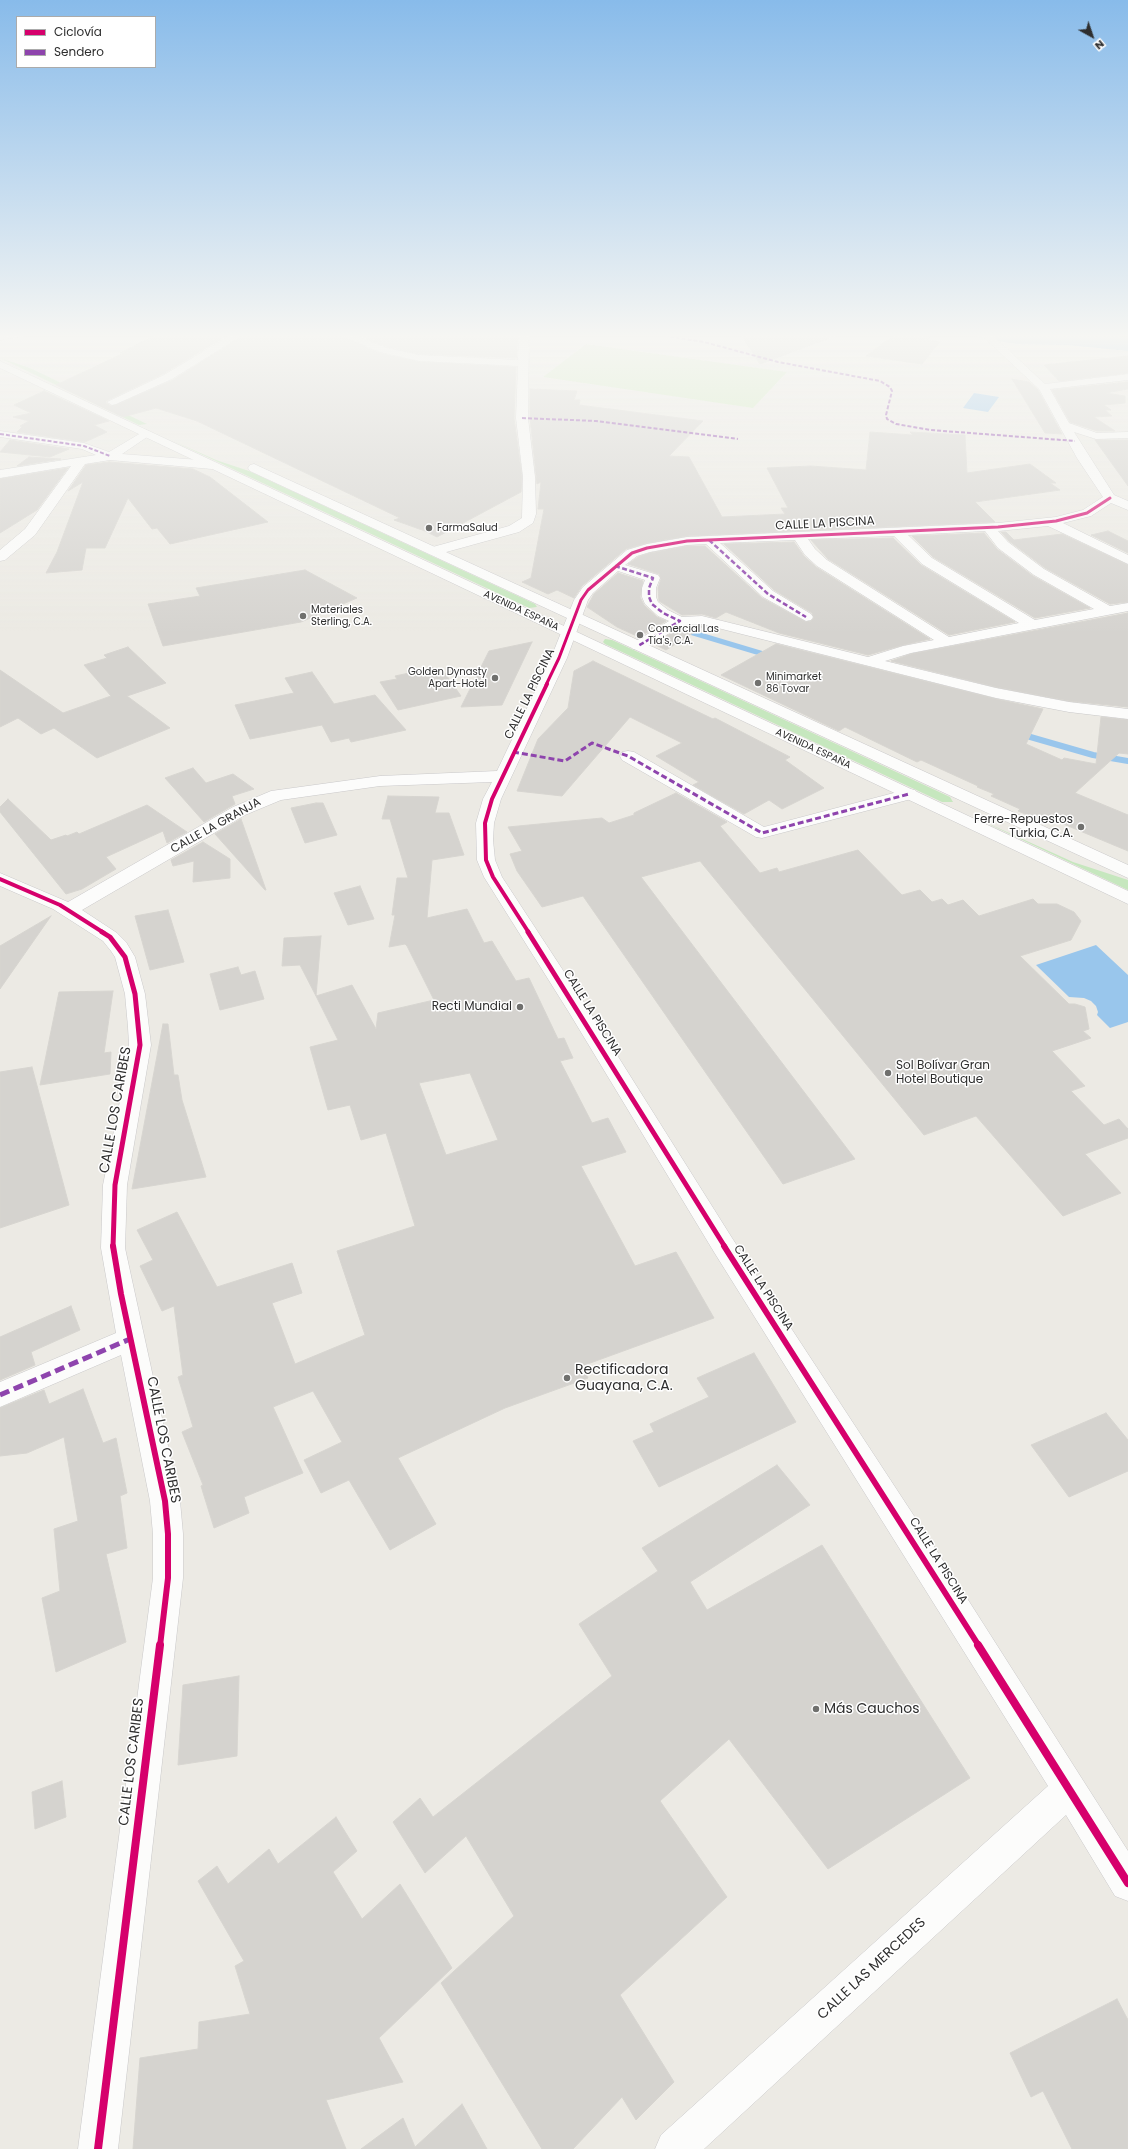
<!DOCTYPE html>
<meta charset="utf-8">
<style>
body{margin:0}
#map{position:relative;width:1128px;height:2149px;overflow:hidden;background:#eceae4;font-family:Poppins,sans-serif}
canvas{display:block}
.legend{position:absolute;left:16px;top:16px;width:140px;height:52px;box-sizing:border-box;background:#fff;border:1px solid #ababab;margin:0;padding:5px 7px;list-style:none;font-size:12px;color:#2e2e2e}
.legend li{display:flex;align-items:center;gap:8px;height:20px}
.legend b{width:20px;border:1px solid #ababab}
.north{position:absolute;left:1072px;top:16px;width:40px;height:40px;-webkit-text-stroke:3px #fff;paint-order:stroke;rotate:140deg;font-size:11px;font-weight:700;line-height:16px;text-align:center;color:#2e2e2e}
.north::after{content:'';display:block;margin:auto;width:14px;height:18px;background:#2e2e2e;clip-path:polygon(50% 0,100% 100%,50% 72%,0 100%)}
</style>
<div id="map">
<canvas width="1128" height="2149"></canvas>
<ul class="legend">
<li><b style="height:5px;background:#d6006c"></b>Ciclovía</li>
<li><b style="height:5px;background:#8e44ad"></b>Sendero</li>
</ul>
<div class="north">N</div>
</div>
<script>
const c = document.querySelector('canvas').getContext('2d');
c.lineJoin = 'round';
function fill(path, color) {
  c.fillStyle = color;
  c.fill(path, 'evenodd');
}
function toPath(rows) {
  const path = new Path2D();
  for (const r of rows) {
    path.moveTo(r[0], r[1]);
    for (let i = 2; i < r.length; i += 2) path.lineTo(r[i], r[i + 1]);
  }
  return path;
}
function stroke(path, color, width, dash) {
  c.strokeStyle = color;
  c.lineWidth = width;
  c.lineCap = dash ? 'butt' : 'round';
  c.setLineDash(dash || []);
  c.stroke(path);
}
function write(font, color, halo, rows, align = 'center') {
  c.font = font + ' Poppins,sans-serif';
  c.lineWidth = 3;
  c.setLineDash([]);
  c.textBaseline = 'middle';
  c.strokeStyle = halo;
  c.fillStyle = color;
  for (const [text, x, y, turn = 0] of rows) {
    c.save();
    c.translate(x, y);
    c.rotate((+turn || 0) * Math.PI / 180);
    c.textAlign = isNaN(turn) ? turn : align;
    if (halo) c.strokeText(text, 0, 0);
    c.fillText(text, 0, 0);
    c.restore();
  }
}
fill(toPath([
 [0,358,30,368,147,424,139,425],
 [171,440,216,460,249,471,535,604,537,607,529,608],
 [605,639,612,640,705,683,950,797,953,802,942,802,605,644,603,642],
 [976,818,1073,862,1128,880,1128,890]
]), '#c6e7be');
fill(toPath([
 [586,344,787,372,753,408,543,377]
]), '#cfebbb');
fill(toPath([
 [974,393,999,397,988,412,963,408],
 [1096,945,1128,975,1128,1022,1110,1028,1097,1015,1098,1012,1096,1006,1091,1001,1084,998,1069,997,1036,965]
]), '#99c6ec');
stroke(toPath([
 [690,632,770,656]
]), '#99c6ec', 5);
stroke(toPath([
 [1020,734,1093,755,1128,761]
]), '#99c6ec', 6);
fill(toPath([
 [976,333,1085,333,1128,337,1128,351,1067,345,1016,344,979,338,976,333]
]), '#99c6ec');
const building = toPath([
 [160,333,231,333,163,374,106,401,106,403,111,406,116,405,173,380,247,333,334,333,379,353,419,362,516,367,514,418,522,477,521,492,437,537,425,531,394,520,400,518,197,421,156,408,123,417,56,385,124,353,120,353,160,333],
 [353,333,517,333,517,358,419,354,387,347,353,333],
 [740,333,837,333,838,335,760,364,740,333],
 [897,333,930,338,927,340,940,342,922,364,866,356,897,333],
 [1128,356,1128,373,1059,381,1044,365,1128,356],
 [1012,379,1029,382,1038,390,1062,434,1045,433,1012,379],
 [1128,382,1128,389,1106,393,1125,396,1125,403,1104,405,1111,410,1105,410,1112,416,1094,417,1115,431,1097,431,1070,422,1052,390,1128,382],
 [530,389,577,391,574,400,580,400,579,405,703,421,669,456,689,457,722,517,785,514,781,508,788,508,767,468,811,466,866,470,870,432,913,435,910,432,965,435,967,473,1030,464,1056,483,1050,483,1060,490,975,502,995,522,687,536,647,543,626,549,582,586,574,598,557,590,548,594,522,582,531,578,544,509,538,509,541,482,537,484,530,418,530,389],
 [44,391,109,421,94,425,107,432,85,442,17,432,22,427,20,426,29,421,13,417,31,413,14,405,44,391],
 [10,440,69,449,50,457,0,452,10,440],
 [1095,440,1128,440,1128,486,1095,440],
 [29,457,61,459,17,466,29,457],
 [109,462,193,469,210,477,268,522,170,544,157,528,152,529,128,498,105,548,86,548,82,570,46,573,57,552,83,482,68,491,86,465,109,462],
 [68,468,37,510,0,533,0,479,68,468],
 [1108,531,1128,541,1128,553,1091,535,1108,531],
 [1001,532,1006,532,1014,540,1062,534,1128,565,1128,602,1110,604,1045,568,1009,541,1001,532],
 [984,533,997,549,1033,576,1090,608,1035,618,933,557,912,536,984,533],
 [893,538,921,565,1015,622,949,635,828,559,811,540,893,538],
 [794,542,804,556,816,567,930,639,903,645,868,655,779,633,726,612,716,618,702,614,682,615,659,601,658,588,661,579,659,574,628,564,638,557,650,553,687,546,705,546,762,598,806,622,811,621,814,618,812,613,774,590,724,544,794,542],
 [305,570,357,598,301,622,163,646,148,604,200,596,196,588,305,570],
 [618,573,643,581,640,597,644,605,657,617,666,621,639,637,617,627,587,607,594,594,618,573],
 [1128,613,1128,707,1069,701,996,687,891,661,911,654,1128,613],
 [683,626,704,626,666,650,654,644,683,626],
 [532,642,502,705,461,707,489,651,532,642],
 [776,644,996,699,1043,709,1026,744,1062,760,1064,758,1096,764,1101,717,1128,720,1128,754,1119,753,1075,793,1128,815,1128,851,1049,818,1044,822,1018,811,1020,809,991,796,994,794,977,787,978,786,921,760,917,762,845,727,839,731,721,675,776,644],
 [128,647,166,683,127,696,170,728,97,758,54,728,41,734,18,718,0,727,0,670,63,713,111,696,84,665,107,658,104,655,128,647],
 [593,661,713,719,715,718,790,757,785,760,824,788,782,809,769,800,744,814,693,785,699,782,656,756,682,743,630,717,562,796,517,791,538,739,568,708,574,671,593,661],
 [433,668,435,671,442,669,461,696,398,710,380,682,397,679,395,676,433,668],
 [312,672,334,704,375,695,406,730,351,742,349,738,331,742,322,725,250,739,235,705,294,693,285,678,312,672],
 [193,768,206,783,233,774,254,789,232,796,235,804,204,822,165,778,193,768],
 [676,793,727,822,720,826,760,873,777,868,779,872,858,850,902,895,920,890,932,902,942,899,948,905,963,900,979,916,1033,899,1038,904,1057,904,1074,912,1081,921,1071,940,1020,956,1069,1004,1075,1004,1085,1007,1089,1029,1083,1031,1091,1038,1052,1051,1085,1086,1071,1091,1104,1125,1119,1119,1128,1129,1128,1138,1085,1154,1121,1193,1063,1216,976,1116,924,1135,700,861,641,877,855,1159,783,1184,583,896,542,907,517,871,510,854,522,851,508,827,602,818,609,823,634,815,634,813,676,793],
 [388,796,439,797,435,813,449,813,464,855,432,860,427,918,467,909,484,943,492,941,516,981,529,978,558,1039,564,1038,573,1058,560,1061,592,1123,608,1118,626,1152,581,1166,635,1266,676,1252,714,1318,582,1366,588,1378,505,1408,398,1458,436,1524,390,1550,349,1480,321,1493,304,1460,342,1442,313,1391,273,1407,303,1473,244,1497,249,1513,214,1528,201,1486,203,1485,182,1432,193,1427,178,1377,183,1375,174,1306,162,1311,140,1266,153,1260,137,1230,177,1212,217,1287,292,1263,302,1293,272,1303,295,1364,365,1335,337,1251,415,1226,386,1133,361,1140,350,1105,328,1110,310,1047,338,1040,316,996,352,985,376,1029,378,1013,434,1000,407,946,405,944,389,947,395,915,392,915,397,878,408,878,390,819,382,819,388,796],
 [470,1073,498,1140,446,1155,419,1083,470,1073],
 [8,799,51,840,66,835,67,836,77,832,79,834,147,805,187,832,167,843,163,831,106,857,116,869,82,889,66,894,0,812,0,807,8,799],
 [316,803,323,803,337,835,305,843,291,808,316,803],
 [241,819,266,890,265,890,215,834,241,819],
 [203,842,230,859,230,878,193,882,194,861,173,866,171,860,203,842],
 [360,886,374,919,348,925,334,893,360,886],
 [168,910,184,962,150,970,135,916,168,910],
 [51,916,0,989,0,946,51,916],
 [321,936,316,996,300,965,282,966,284,938,321,936],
 [238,967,241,975,255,971,264,999,220,1010,210,974,238,967],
 [113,991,104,1053,111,1052,110,1074,40,1085,59,992,113,991],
 [163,1024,168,1024,174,1075,178,1075,182,1100,206,1177,132,1189,163,1024],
 [32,1067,69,1205,0,1228,0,1072,32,1067],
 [71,1306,80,1330,31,1352,35,1365,0,1380,0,1337,71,1306],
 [754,1353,796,1422,659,1487,633,1441,654,1432,650,1424,709,1397,697,1378,754,1353],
 [83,1389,103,1443,116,1438,127,1493,120,1496,127,1548,106,1554,126,1642,56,1672,42,1598,60,1591,54,1529,78,1521,64,1437,27,1453,0,1456,0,1408,44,1390,49,1404,83,1389],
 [1106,1413,1128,1440,1128,1471,1069,1497,1031,1445,1106,1413],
 [777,1465,810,1505,690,1582,707,1610,822,1545,970,1778,828,1869,729,1739,660,1801,727,1897,620,1995,674,2082,636,2120,622,2097,573,2149,542,2149,441,1983,514,1916,466,1836,425,1873,393,1822,420,1798,433,1817,612,1676,579,1624,658,1571,642,1548,777,1465],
 [239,1676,237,1756,178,1765,183,1685,239,1676],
 [62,1781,66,1817,35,1829,32,1792,62,1781],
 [336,1817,357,1851,333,1872,362,1919,400,1884,452,1968,379,2038,403,2082,326,2100,346,2149,133,2149,140,2058,198,2049,199,2022,250,2014,235,1966,244,1961,198,1881,217,1866,228,1884,269,1849,278,1864,336,1817],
 [1117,1999,1128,2020,1128,2149,1072,2149,1043,2091,1031,2097,1010,2053,1117,1999],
 [462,2104,487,2149,361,2149,403,2118,415,2147,462,2104]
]);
fill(building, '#d5d3cf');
stroke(building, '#d7d5d0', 1);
const minor = toPath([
 [234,333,246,333,172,379,116,404,112,405,107,402,164,375,234,333],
 [335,333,349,333,387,348,419,355,518,360,519,333,529,333,528,418,535,477,536,514,533,523,519,532,439,554,434,555,427,551,429,548,509,526,522,518,523,477,516,418,518,366,419,361,380,352,335,333],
 [979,333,990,333,1045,384,1128,374,1128,380,1050,389,1069,423,1097,433,1128,432,1128,438,1096,439,1074,432,1114,495,1128,501,1128,510,1111,503,1091,516,1063,523,1128,555,1128,564,1048,526,998,531,1008,542,1044,569,1110,606,1128,603,1128,611,911,653,885,661,996,688,1069,702,1128,709,1128,719,1069,712,996,698,702,624,683,625,643,649,633,649,631,646,633,643,669,621,658,616,645,604,642,597,642,588,645,580,618,571,593,593,588,600,567,658,501,799,494,823,493,840,495,860,502,877,585,1004,732,1238,935,1548,1128,1851,1128,1901,1115,1896,1066,1815,704,2149,655,2149,661,2135,1048,1786,714,1252,570,1014,484,877,477,860,476,823,483,799,492,782,380,786,281,800,245,815,82,910,117,933,126,942,135,957,145,994,151,1045,127,1185,125,1248,180,1501,183,1534,183,1578,118,2149,78,2149,153,1578,153,1534,150,1501,121,1355,0,1407,0,1382,116,1333,101,1248,103,1185,124,1081,129,1045,128,1027,125,994,115,957,111,951,103,941,53,909,0,886,0,873,68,902,233,807,271,791,380,776,497,771,551,658,574,600,583,587,627,550,647,544,687,537,998,523,1056,517,1083,510,1103,497,1077,458,1039,389,979,333],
 [985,531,998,548,1034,575,1094,609,1035,620,932,558,908,535,985,531],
 [894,536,922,564,1019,623,949,637,827,560,815,549,808,539,894,536],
 [795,540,805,555,817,566,934,640,903,646,868,657,702,616,682,617,668,610,658,602,656,597,656,588,660,578,658,575,625,565,637,556,650,552,687,545,706,544,763,597,806,621,811,620,813,617,811,614,773,591,720,543,795,540],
 [146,430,152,433,150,435,122,454,212,461,218,465,212,469,110,460,85,464,35,535,5,560,0,561,0,550,25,529,71,466,0,478,0,470,96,455,82,449,0,437,0,431,84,443,109,452,146,430],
 [628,751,634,752,764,827,909,789,915,790,918,794,915,798,762,838,756,837,622,760,620,756,622,752,628,751]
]);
const tertiary = toPath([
 [6,333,29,333,24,336,0,340,0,334,6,333]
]);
const secondary = toPath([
 [0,361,1128,891,1128,904,0,368,0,361],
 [254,464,1128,865,1128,878,250,471,248,468,250,465,254,464]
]);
stroke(minor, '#c9c8c9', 1);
stroke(tertiary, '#c9c8c9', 1);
stroke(secondary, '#c9c8c9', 1);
fill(minor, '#fcfcfb');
fill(tertiary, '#fcfcfb');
fill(secondary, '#fcfcfb');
stroke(toPath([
 [646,333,704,342,778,362,880,381,890,387,892,391,886,415,887,419,896,424,931,430,1075,441],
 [522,418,596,421,738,439],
 [0,434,84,446,110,456]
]), '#8e44ad', 2, [4, 2]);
stroke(toPath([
 [709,540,768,594,806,617],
 [615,566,653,578,649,588,649,597,652,604,663,613,680,621,638,646]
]), '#8e44ad', 2.5, [5, 2.5]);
stroke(toPath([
 [513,752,565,761,592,743,628,756,762,833,909,794]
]), '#8e44ad', 3, [6, 3]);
stroke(toPath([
 [0,1395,130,1339]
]), '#8e44ad', 5, [10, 5]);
stroke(toPath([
 [546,685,559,658,581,600,588,590,632,553,647,548,687,541,998,527,1056,521,1087,513,1110,498]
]), '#d6006c', 3);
stroke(toPath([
 [0,879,60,905,104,933],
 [529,933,493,877,486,860,485,823,492,799,547,684]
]), '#d6006c', 4);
stroke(toPath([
 [102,932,110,937,125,957,135,994,140,1045,115,1185,113,1247],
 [528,932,725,1247]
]), '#d6006c', 5);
stroke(toPath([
 [113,1246,121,1294,165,1501,168,1534,168,1578,160,1646],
 [724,1246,979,1646]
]), '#d6006c', 6);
stroke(toPath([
 [978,1645,1128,1883],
 [98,2149,160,1645]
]), '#d6006c', 8);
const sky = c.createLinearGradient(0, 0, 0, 634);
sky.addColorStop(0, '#88bbea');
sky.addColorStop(0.53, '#f6f6f3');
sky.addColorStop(1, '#f6f6f300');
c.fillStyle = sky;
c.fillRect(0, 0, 1128, 634);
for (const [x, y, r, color] of [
 [429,528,4,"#70706e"],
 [303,616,4,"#70706e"],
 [640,635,4,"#70706e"],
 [495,678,4,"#70706e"],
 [758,683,4,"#70706e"],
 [1081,827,4,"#70706e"],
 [520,1007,4,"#70706e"],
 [888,1073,4,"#70706e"],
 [567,1378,4,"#70706e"],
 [816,1709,4,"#70706e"]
]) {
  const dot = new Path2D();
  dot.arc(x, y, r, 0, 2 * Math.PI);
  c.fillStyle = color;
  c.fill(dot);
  stroke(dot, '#fff', 1.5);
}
write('10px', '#2e2e2e', '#fff', [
 ["FarmaSalud",437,528],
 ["Materiales",311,610],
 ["Sterling, C.A.",311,622],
 ["Comercial Las",648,629],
 ["Tía's, C.A.",648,641],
 ["Golden Dynasty",487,672,"right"],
 ["Apart-Hotel",487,684,"right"],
 ["Minimarket",766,677],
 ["86 Tovar",766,689]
], 'left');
write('10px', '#2e2e2e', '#fff', [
 ["AVENIDA ESPAÑA",521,611,25],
 ["AVENIDA ESPAÑA",813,749,25]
]);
write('12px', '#2e2e2e', '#fff', [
 ["CALLE LA PISCINA",825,524,-3],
 ["CALLE LA PISCINA",530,694,-64],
 ["CALLE LA GRANJA",216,826,-29],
 ["CALLE LA PISCINA",592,1013,58],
 ["CALLE LA PISCINA",763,1288,57],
 ["CALLE LA PISCINA",938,1561,58]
]);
write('12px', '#2e2e2e', '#fff', [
 ["Ferre-Repuestos",1073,820],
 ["Turkia, C.A.",1073,834],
 ["Recti Mundial",512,1007],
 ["Sol Bolívar Gran",896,1066,"left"],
 ["Hotel Boutique",896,1080,"left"]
], 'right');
write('14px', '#2e2e2e', '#fff', [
 ["CALLE LOS CARIBES",116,1110,-80],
 ["CALLE LOS CARIBES",163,1440,79],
 ["CALLE LOS CARIBES",132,1762,-83],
 ["CALLE LAS MERCEDES",872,1969,-43]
]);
write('14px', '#2e2e2e', '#fff', [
 ["Rectificadora",575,1370],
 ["Guayana, C.A.",575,1386],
 ["Más Cauchos",824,1709]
], 'left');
</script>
